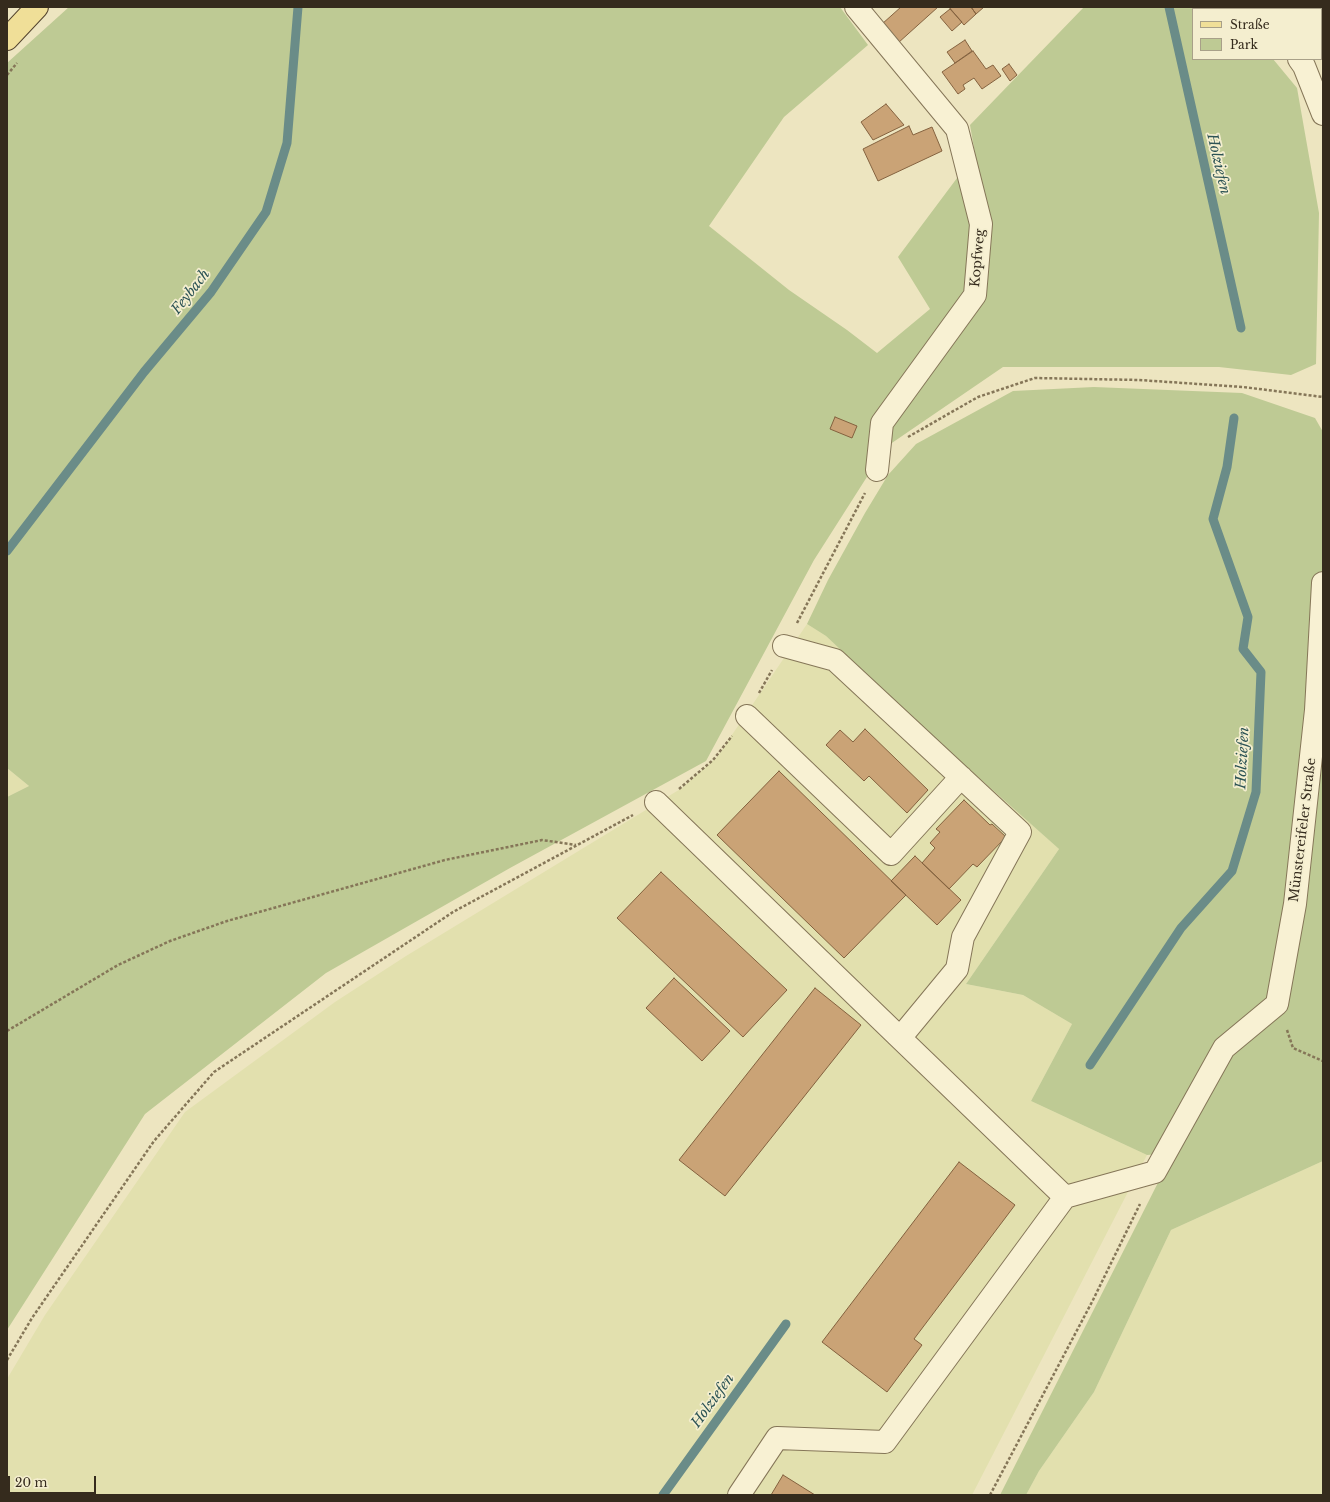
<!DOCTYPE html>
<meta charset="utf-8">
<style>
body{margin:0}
#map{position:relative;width:1330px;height:1502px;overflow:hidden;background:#ede5c0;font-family:"Libre Baskerville",serif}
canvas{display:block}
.frame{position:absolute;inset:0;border:8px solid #352b1d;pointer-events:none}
.legend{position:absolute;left:1192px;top:8px;width:130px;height:52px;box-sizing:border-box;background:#f4eecf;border:1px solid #a8a088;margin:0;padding:5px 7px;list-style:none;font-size:12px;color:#352b1d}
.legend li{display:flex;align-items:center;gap:8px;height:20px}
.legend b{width:20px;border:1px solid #a8a088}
.scale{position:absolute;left:8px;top:1476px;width:88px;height:18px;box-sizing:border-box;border:2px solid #352b1d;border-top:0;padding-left:5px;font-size:12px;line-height:14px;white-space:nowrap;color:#352b1d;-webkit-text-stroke:3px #f4eecf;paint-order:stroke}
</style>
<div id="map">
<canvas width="1330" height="1502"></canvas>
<div class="frame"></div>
<ul class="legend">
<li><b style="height:5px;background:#f0df98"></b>Straße</li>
<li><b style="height:11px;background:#beca94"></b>Park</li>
</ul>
<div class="scale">20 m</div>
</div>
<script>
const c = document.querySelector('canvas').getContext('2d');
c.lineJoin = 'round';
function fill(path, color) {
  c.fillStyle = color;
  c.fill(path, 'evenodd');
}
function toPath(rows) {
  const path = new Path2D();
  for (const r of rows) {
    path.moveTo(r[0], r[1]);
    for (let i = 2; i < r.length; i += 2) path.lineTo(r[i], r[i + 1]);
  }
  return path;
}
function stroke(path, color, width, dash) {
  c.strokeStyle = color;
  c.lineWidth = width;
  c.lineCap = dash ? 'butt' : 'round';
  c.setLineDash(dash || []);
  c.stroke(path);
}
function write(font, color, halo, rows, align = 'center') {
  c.font = font + ' "Libre Baskerville",serif';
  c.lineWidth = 3.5;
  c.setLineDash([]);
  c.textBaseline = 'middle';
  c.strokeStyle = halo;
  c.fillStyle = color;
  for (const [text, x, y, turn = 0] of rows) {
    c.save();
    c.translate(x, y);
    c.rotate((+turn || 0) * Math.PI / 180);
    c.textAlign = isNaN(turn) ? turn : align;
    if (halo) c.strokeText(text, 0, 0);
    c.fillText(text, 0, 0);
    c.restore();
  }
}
fill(toPath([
 [807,624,826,636,942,745,1059,849,966,984,1023,995,1072,1024,1031,1101,1147,1155,972,1495,7,1495,7,1379,45,1315,185,1112,335,1002,406,956,682,788,717,757],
 [7,768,29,786,7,797],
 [1323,1161,1323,1495,1026,1495,1039,1471,1094,1392,1171,1230]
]), '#e2e0ae');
fill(toPath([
 [69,7,840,7,868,45,784,117,709,226,789,290,847,330,877,353,930,309,898,257,975,154,970,125,1084,7,1230,7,1232,9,1193,9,1193,59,1273,59,1297,88,1319,213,1316,364,1291,375,1219,367,1003,367,886,447,814,560,706,761,510,868,326,973,145,1114,7,1330,7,797,29,786,7,768,7,63],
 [1290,7,1323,7,1323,45,1321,42,1321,9,1292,9],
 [1094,387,1242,393,1315,418,1323,432,1323,1161,1171,1230,1094,1392,1039,1471,1026,1495,1000,1495,1173,1153,1147,1155,1031,1101,1072,1024,1023,995,966,984,1059,849,942,745,826,636,807,624,828,580,865,513,888,475,916,444,1013,391]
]), '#beca94');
stroke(toPath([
 [1169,7,1241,328],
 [7,551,144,372,211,292,266,212,287,143,298,7],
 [1090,1065,1181,928,1232,871,1256,792,1261,672,1243,649,1248,617,1213,519,1227,467,1234,418],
 [663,1495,786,1324]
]), '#6a8c88', 9);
const building = toPath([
 [901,7,938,7,898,43,882,24,901,7],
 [949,7,971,7,976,14,964,25,949,7],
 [971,7,984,7,976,14,971,7],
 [950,9,962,22,952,31,940,17,950,9],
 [965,40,972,51,955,63,947,52,965,40],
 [973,51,986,69,993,65,1001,76,982,89,974,78,963,85,965,89,958,94,942,72,973,51],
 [1009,64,1017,75,1010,81,1002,69,1009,64],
 [886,104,904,125,873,140,861,122,886,104],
 [909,126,913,135,932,127,942,151,878,181,863,149,909,126],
 [835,417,857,426,852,438,830,429,835,417],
 [865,729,928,790,907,813,869,776,864,781,863,780,826,745,840,730,853,742,865,729],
 [779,771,906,895,844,958,717,835,779,771],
 [964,800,990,825,992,824,1006,837,977,867,973,864,949,889,922,863,935,848,930,843,940,832,936,829,964,800],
 [915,856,961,900,937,925,891,881,915,856],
 [661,872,787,990,743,1037,617,918,661,872],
 [674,978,730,1031,702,1061,646,1008,674,978],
 [815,988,861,1025,725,1196,679,1160,815,988],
 [959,1162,1015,1205,914,1339,922,1345,887,1392,822,1342,959,1162],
 [783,1475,815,1495,771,1495,783,1475]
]);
fill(building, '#caa376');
stroke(building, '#84623f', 1);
const minor = toPath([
 [856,7,957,129,981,224,975,295,882,423,877,470],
 [1258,7,1259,9],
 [1299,59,1304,66,1323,114],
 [747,716,891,854,961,777],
 [656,802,900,1038,957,969,963,937,1020,832,835,660,784,646],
 [1065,1197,1155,1172,1224,1048,1277,1004,1295,904,1316,710,1323,583],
 [739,1495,777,1438,885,1442,1065,1197,900,1038]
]);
const major = toPath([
 [7,39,37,7]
]);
stroke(minor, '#857658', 24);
stroke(major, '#53432d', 24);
stroke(toPath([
 [1302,9,1303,7],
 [7,75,17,63],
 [908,437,978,397,1035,378,1139,380,1243,387,1323,397],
 [797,623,865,493],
 [759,693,772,670],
 [679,789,713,760,732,736],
 [1287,1030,1293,1048,1323,1061],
 [7,1031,118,965,170,941,227,921,445,860,542,840,576,845],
 [7,1360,32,1318,154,1141,214,1072,453,912,633,815],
 [990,1495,1093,1300,1140,1204]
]), '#857658', 2.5, [3, 2]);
stroke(minor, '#f8f1d3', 22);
stroke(major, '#f0df98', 22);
write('13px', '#352b1d', '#f4eecf', [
 ["Kopfweg",978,258,-85],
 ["Münstereifeler Straße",1303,830,-83]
]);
write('italic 14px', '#2c5355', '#f4eecf', [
 ["Holziefen",1218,164,77],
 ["Feybach",191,292,-52],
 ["Holziefen",1243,758,-87],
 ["Holziefen",713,1401,-54]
]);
</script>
